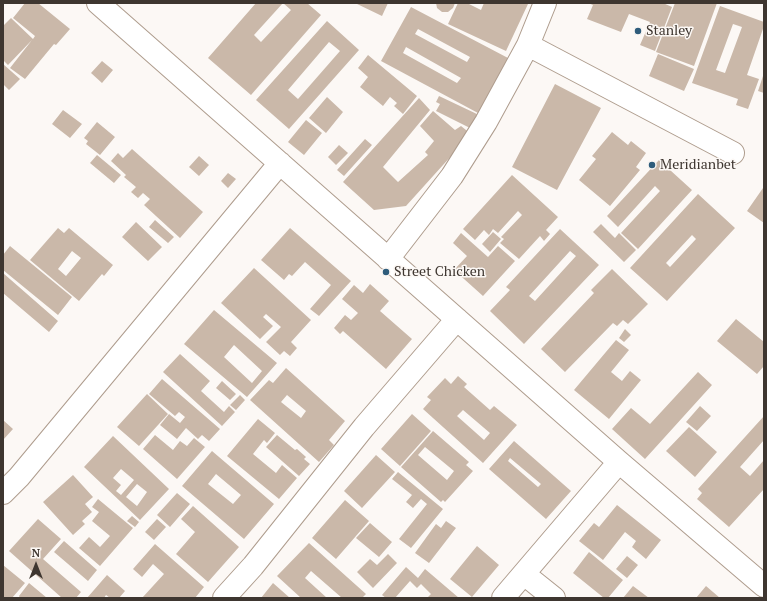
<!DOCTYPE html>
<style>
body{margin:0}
#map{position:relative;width:767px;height:601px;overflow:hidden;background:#fcf8f5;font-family:"PT Serif",serif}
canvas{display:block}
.frame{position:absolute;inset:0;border:4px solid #3e3630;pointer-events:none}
.north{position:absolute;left:16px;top:545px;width:40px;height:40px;-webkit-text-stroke:3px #fcf8f5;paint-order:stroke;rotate:0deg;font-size:11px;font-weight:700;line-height:16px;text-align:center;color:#3e3630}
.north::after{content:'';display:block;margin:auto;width:14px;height:18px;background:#3e3630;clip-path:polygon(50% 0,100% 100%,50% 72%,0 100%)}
</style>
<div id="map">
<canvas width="767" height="601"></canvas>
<div class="frame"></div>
<div class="north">N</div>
</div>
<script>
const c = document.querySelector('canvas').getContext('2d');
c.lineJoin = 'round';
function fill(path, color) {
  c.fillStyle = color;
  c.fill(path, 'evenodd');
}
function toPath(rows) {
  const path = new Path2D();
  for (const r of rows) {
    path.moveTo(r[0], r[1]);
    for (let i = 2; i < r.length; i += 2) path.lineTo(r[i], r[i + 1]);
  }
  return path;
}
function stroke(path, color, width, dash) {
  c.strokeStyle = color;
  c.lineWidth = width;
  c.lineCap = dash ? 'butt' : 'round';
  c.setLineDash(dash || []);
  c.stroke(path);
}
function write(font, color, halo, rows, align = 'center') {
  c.font = font + ' "PT Serif",serif';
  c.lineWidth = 3;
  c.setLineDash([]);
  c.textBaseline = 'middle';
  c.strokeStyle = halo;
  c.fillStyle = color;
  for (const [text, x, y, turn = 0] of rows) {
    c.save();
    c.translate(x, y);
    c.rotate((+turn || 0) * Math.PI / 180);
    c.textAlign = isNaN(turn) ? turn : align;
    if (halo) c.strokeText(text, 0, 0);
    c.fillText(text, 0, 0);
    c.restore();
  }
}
fill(toPath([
 [25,3,38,3,70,29,56,45,54,44,25,79,10,68,32,40,8,65,3,60,3,26,11,18,33,39,35,36,13,18],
 [256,3,307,3,321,15,251,95,208,58],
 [283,3,291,10,261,42,254,35],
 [355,3,388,3,382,16],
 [436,3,455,3,453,8,448,12,442,12,437,8],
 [458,3,467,3,481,10,484,3,528,4,506,51,448,24],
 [588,3,663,3,672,7,655,51,640,45,650,22,629,14,621,32,587,19,593,5],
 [675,3,717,3,694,66,656,52],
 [720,6,764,22,764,26,747,75,759,79,748,109,736,105,738,99,692,83],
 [733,24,742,27,725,73,716,70],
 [411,7,508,58,478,113,381,61],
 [418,29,470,57,467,62,415,34],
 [406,47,461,78,457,83,403,53],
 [327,21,359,50,289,129,256,100],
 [329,42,340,51,298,99,288,90],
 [658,54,694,69,684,91,649,76],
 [368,55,417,96,403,114,394,106,397,103,390,97,383,106,360,87,368,77,358,68],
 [102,61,113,70,102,83,91,73],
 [3,64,20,79,9,90,3,84],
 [764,73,764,93,758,91],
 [555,84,601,108,557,190,512,167],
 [439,96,479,115,472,129,436,111,440,104,436,102],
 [327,97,343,112,326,133,309,118],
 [419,98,430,110,383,167,398,182,428,155,425,152,434,141,420,126,433,111,455,130,461,126,471,134,406,206,374,210,343,182],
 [63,110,82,124,70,138,52,124],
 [306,120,322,133,304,155,288,142],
 [97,122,115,137,100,155,86,144,88,141,84,138],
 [612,132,628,145,631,141,646,153,636,167,640,170,610,206,579,180,596,159,592,156],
 [365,139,372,145,344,176,337,170],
 [339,145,348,153,336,165,328,157],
 [132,149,203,212,180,238,144,205,150,199,143,193,138,198,131,192,136,187,124,177,126,175,111,161,118,153,123,158],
 [97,155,121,175,114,183,90,163],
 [199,156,209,165,199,176,189,167],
 [659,160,692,190,638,249,621,233,660,191,655,186,618,227,607,216],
 [228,173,236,179,228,188,221,181],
 [512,175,558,217,546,230,550,234,544,241,540,236,519,259,500,243,504,239,501,237,522,215,518,211,498,233,493,229,489,235,484,230,475,240,463,229],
 [763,188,764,189,764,223,747,211],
 [698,194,735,228,667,301,630,268],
 [692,235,696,239,670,267,666,263],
 [155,220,174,237,168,243,149,227],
 [136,222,162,247,148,261,122,237],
 [601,224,615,238,619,233,636,250,624,262,593,232],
 [58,228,64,233,69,228,113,265,104,276,102,274,79,301,30,260],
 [72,251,81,258,66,276,58,269],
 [290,228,351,281,319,316,310,309,331,285,305,262,292,276,289,274,284,280,261,260],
 [560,229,599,265,524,344,490,311,510,290,506,287],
 [570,251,576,256,535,301,529,296],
 [493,232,501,239,490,252,482,244],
 [461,233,488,257,498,246,515,261,483,296,454,270,467,256,453,243],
 [10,246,72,297,58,315,3,270,3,255],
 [254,268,311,320,291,342,297,348,290,356,284,351,280,355,266,342,281,327,266,314,263,317,273,326,260,339,221,303],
 [612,269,648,304,628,324,623,320,617,326,613,323,565,372,541,349,594,293,591,290],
 [3,273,58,321,49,332,3,293],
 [370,284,389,301,380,311,412,339,386,369,343,331,340,334,334,328,345,315,351,320,358,313,342,299,354,285,363,293],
 [214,310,277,363,247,397,184,344],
 [234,345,262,371,252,383,224,357],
 [736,319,764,342,764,366,757,374,717,341],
 [625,329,631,335,624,342,619,338],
 [616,340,629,350,611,372,622,381,630,371,641,380,609,419,574,390],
 [180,354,210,381,201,391,224,412,229,406,235,412,222,426,163,372],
 [286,368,345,421,329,440,334,445,319,462,250,400,269,380,273,383],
 [287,395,306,411,301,418,281,402],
 [698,372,712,385,645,459,612,429,631,408,650,424],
 [458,376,467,384,464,387,490,410,494,406,517,425,483,463,423,409,431,400,427,397,445,378,451,384],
 [463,410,490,433,484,440,457,416],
 [162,379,220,429,209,441,202,435,198,439,186,428,177,439,160,425,169,414,180,423,185,417,179,412,175,416,149,394],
 [222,381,236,394,230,400,216,388],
 [147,394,168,414,139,446,117,427],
 [240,395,245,400,236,410,230,405],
 [700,406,711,416,697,431,686,422],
 [412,414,431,431,400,466,381,449],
 [764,416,764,440,740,467,750,476,764,460,764,489,729,527,697,499,702,493,698,489],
 [258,419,275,433,267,443,264,440,253,454,276,473,282,465,297,478,279,499,227,456],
 [3,420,13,429,3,440],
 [689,427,717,452,695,477,666,451],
 [433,431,469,462,466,465,473,471,445,502,443,500,441,502,401,467],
 [425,447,454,471,447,480,418,455],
 [155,435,173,450,180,441,187,446,194,438,205,447,177,479,143,449],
 [277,435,295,450,297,449,306,457,304,459,310,464,299,476,266,447],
 [113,436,169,489,140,520,84,467],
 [121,469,134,480,121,495,116,491,121,485,113,478],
 [137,484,147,492,137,506,126,497],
 [514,441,571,491,546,519,489,469],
 [510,458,541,484,538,487,508,461],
 [212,451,274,504,244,539,182,486],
 [216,474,241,495,233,504,208,484],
 [376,455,395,472,362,508,344,491],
 [398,472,443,509,411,548,399,539,427,504,421,499,413,508,406,502,412,495,392,479],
 [73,475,93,497,85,504,92,512,82,521,85,524,73,535,43,502],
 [177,493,190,504,170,527,157,515],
 [98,499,133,528,100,566,79,548,89,537,100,547,110,536,92,521,99,512,92,507],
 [345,500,369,521,336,559,312,538],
 [617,505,661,540,646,559,632,547,636,541,625,532,603,560,579,541,594,523,599,527],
 [193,506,239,547,208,582,176,554,195,532,181,519],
 [132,516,139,522,135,527,127,521],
 [38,519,61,539,43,559,81,592,76,598,62,598,9,551],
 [157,519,166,527,154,540,145,532],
 [446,521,456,528,429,563,415,553,436,524,441,528],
 [370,523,392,542,379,557,356,538],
 [64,541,97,570,88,581,54,552],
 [309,543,366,594,362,598,342,598,311,571,305,578,327,598,301,598,277,576],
 [155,544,204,587,195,598,142,598,164,574,153,564,142,577,133,569],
 [477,546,499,565,472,597,450,579],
 [589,552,623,580,608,598,604,598,573,573],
 [388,554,397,563,373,588,357,572,370,559,377,565],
 [627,556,638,565,627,578,616,569],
 [3,565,25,583,12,598,3,598],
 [406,567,418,578,425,569,459,598,427,598,431,594,421,584,417,588,410,581,395,598,386,598,382,595],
 [107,575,125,591,119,598,110,598,106,595,104,598,87,598],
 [29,583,47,598,20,598,19,596],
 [273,583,290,598,261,598],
 [633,586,649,598,623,598],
 [706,586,720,598,696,598]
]), '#cab8a9');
const minor = toPath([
 [98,3,619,462,764,586],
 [528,45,733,153],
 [388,259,452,176,486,122,528,45,545,3],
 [3,493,19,477,280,163],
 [524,574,554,598],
 [224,598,253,566,364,427,457,319],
 [503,598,619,462]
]);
stroke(minor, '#ae9c8d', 24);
stroke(minor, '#fff', 22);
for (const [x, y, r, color] of [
 [638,31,4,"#2e5c7b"],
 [652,165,4,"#2e5c7b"],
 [386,272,4,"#2e5c7b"]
]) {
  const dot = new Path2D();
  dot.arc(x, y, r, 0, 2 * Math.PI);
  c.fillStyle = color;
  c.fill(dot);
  stroke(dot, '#fcf8f5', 1.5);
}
write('14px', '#3e3630', '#fcf8f5', [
 ["Stanley",646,31],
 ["Meridianbet",660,165],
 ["Street Chicken",394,272]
], 'left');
</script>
